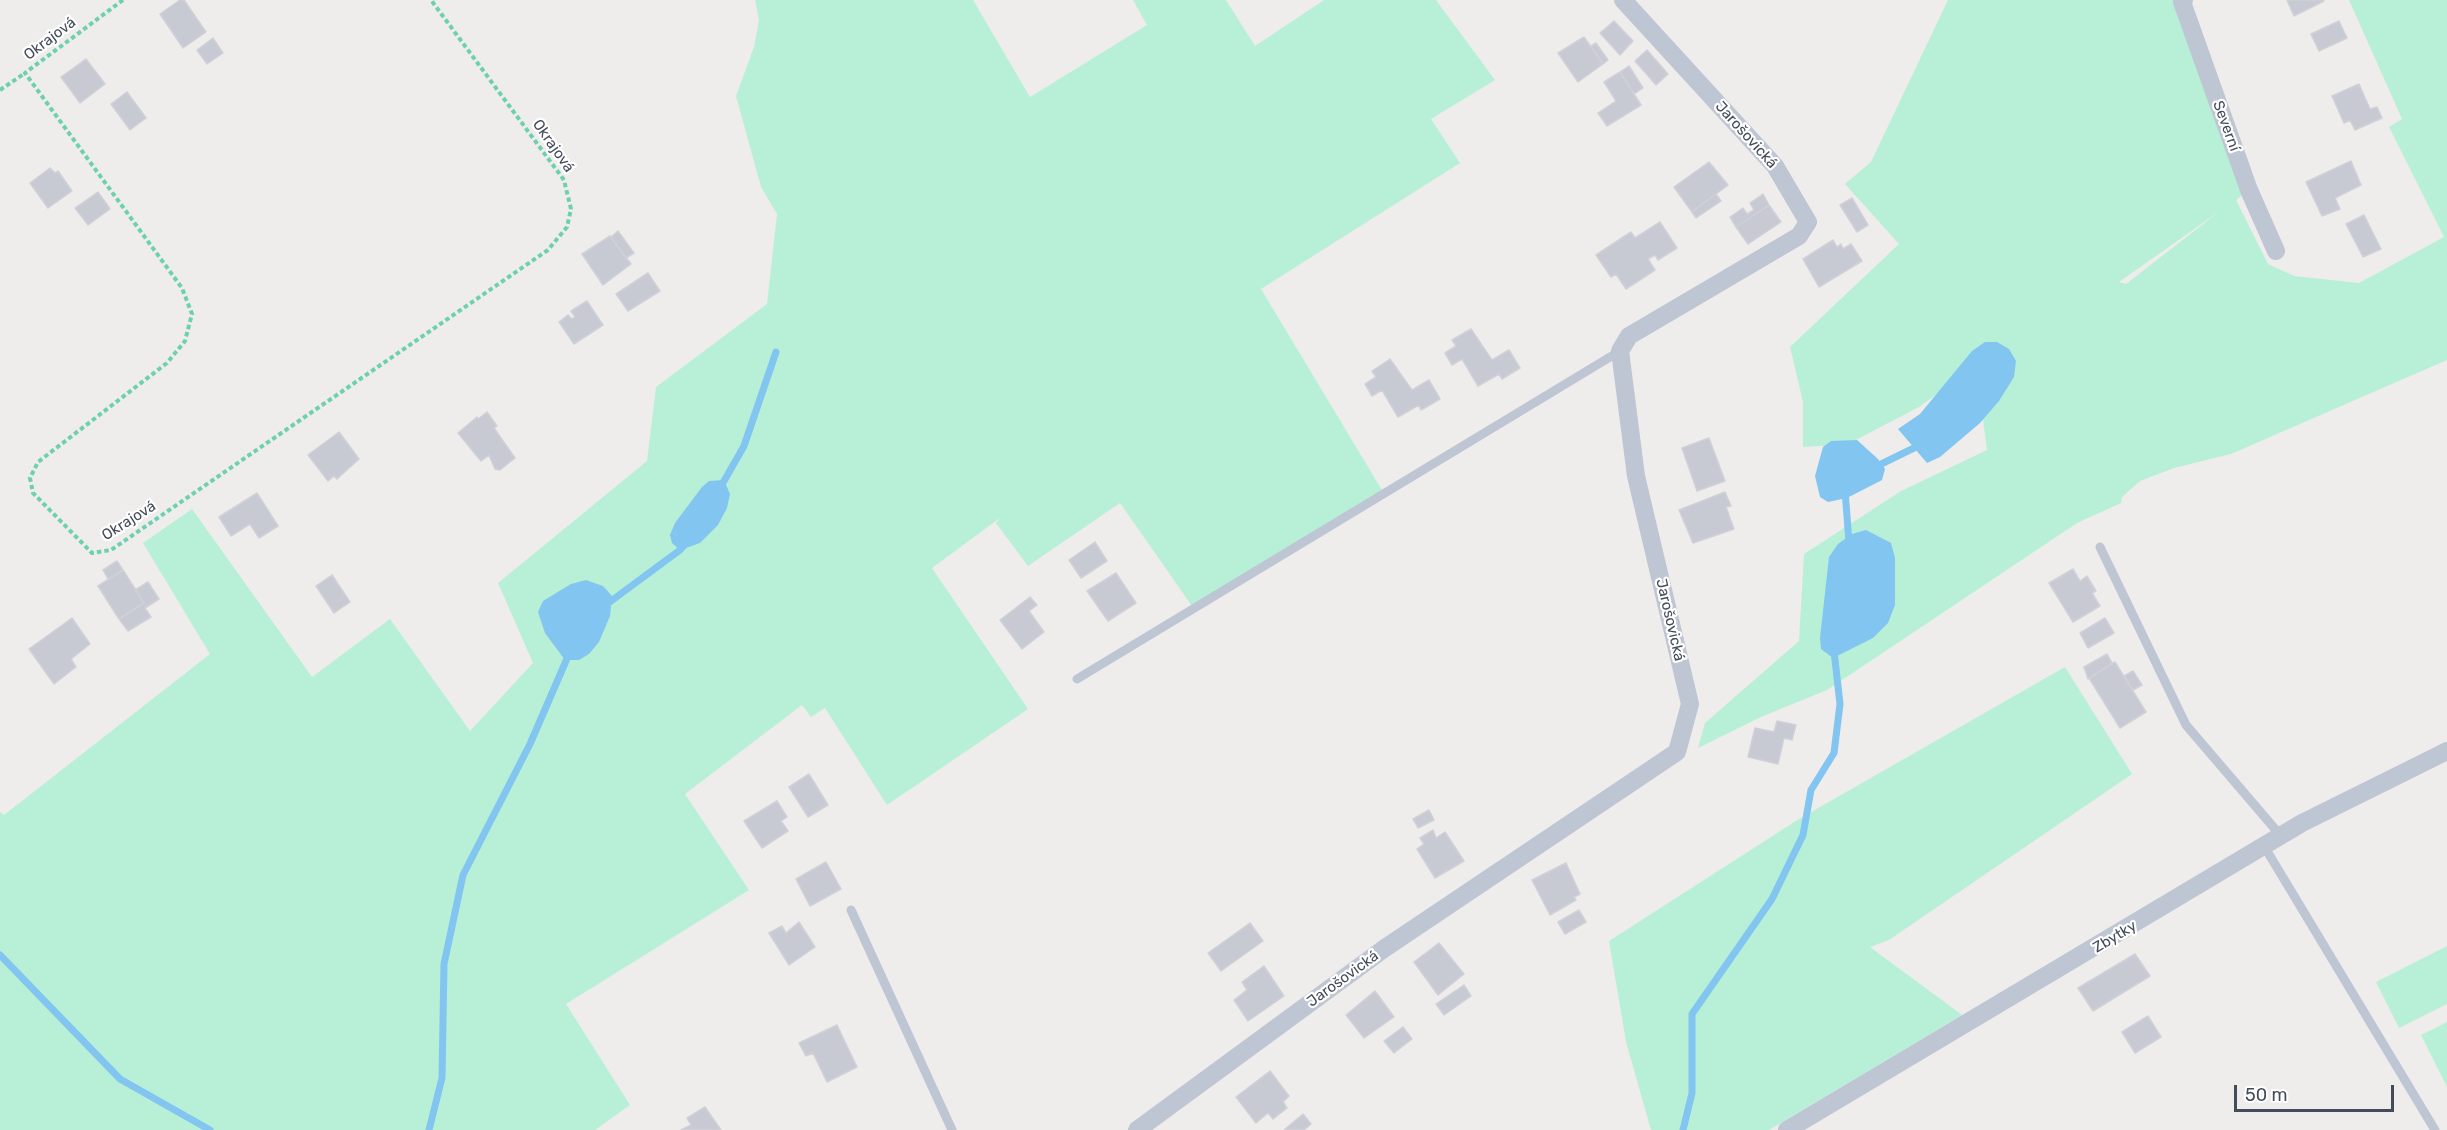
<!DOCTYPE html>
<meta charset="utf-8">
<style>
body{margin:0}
#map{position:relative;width:2447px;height:1130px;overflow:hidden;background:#efecec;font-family:Rubik,sans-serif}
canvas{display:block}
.scale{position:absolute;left:2234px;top:1085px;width:160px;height:27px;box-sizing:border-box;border:3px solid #444c5a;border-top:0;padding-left:8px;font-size:18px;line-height:21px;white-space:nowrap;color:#444c5a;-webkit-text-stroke:4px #fff;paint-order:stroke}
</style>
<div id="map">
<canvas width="2447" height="1130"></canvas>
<div class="scale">50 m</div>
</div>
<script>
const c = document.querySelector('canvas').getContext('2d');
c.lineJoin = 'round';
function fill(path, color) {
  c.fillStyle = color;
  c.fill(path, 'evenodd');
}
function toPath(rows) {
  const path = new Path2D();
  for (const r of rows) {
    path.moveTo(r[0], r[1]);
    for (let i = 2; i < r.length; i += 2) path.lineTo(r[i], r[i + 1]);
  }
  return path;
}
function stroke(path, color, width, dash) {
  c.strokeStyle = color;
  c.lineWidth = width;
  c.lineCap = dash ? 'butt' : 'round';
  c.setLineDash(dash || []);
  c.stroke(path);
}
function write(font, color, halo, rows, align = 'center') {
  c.font = font + ' Rubik,sans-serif';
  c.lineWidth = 4.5;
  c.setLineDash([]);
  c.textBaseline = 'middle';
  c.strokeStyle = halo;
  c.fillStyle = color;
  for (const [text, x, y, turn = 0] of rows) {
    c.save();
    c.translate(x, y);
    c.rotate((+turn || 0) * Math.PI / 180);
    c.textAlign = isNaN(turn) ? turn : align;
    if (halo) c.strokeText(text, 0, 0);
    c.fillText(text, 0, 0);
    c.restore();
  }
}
fill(toPath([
 [755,0,973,0,1030,97,1147,25,1133,0,1226,0,1255,46,1324,0,1436,0,1495,80,1431,119,1460,163,1261,289,1382,490,1192,606,1120,503,1028,566,996,523,1000,518,932,568,1028,709,887,805,825,708,811,717,802,705,685,794,749,890,566,1004,630,1105,595,1130,0,1130,0,812,4,815,210,654,143,543,192,509,312,677,390,619,470,731,533,663,498,583,647,461,656,387,767,304,777,214,761,187,736,96,754,47,759,20],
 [1948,0,2181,0,2249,190,2236,200,2268,264,2294,276,2359,283,2444,237,2389,127,2402,119,2349,0,2447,0,2447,360,2231,454,2174,468,2140,481,2122,497,2121,503,2077,523,1827,690,1763,716,1698,748,1705,723,1799,641,1804,554,1901,491,1987,450,1976,366,1919,407,1848,444,1803,447,1803,402,1790,347,1899,244,1845,184,1871,162],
 [2220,211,2126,284,2119,282],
 [2065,667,2132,774,1889,940,1870,947,1962,1015,1769,1130,1651,1130,1626,1042,1609,941,1799,819],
 [2447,946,2447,1004,2399,1028,2376,982],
 [2447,1022,2447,1087,2421,1035]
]), '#b7f0d7');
fill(toPath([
 [1985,342,1997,342,2009,349,2016,361,2014,377,1999,401,1980,423,1940,457,1927,463,1898,429,1920,414,1972,351],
 [1857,440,1878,459,1885,469,1882,480,1847,498,1828,502,1820,497,1815,476,1823,447,1831,441],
 [724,480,730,494,727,508,718,525,700,543,680,550,672,543,670,535,675,523,702,487,709,481],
 [1866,530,1891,543,1895,558,1895,605,1888,623,1873,638,1833,658,1821,649,1820,638,1829,557,1838,544,1852,534],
 [586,580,603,586,612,596,610,616,599,642,589,654,579,660,565,660,545,633,538,612,543,601,571,584]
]), '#81c5f0');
stroke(toPath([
 [1873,468,1914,448],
 [720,488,744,446,776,352],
 [1845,491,1849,542],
 [607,604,680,550,686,543],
 [0,955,120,1079,210,1130],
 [429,1130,442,1078,444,964,463,875,530,744,569,654],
 [1683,1130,1692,1093,1692,1014,1772,899,1803,835,1811,790,1834,753,1840,704,1834,651]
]), '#81c5f0', 7);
const building = toPath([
 [180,0,184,0,206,32,183,48,160,14,180,0],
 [2287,0,2323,0,2324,1,2294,16,2287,0],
 [1614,21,1633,41,1620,55,1600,33,1614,21],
 [2339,21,2347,38,2319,51,2311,34,2339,21],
 [1584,37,1603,64,1578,82,1558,53,1584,37],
 [213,38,223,53,207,64,197,50,213,38],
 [1596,43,1608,60,1603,64,1591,46,1596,43],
 [1647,50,1668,74,1656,85,1635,61,1647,50],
 [86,59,105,84,80,103,61,77,86,59],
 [1629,66,1643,88,1634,94,1620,72,1629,66],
 [1620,72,1641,105,1607,126,1598,113,1616,101,1604,82,1620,72],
 [2359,84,2370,109,2377,107,2382,118,2355,130,2350,120,2344,123,2332,96,2359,84],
 [127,92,146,118,130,130,111,104,127,92],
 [2351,161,2361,185,2335,198,2340,209,2322,216,2306,182,2351,161],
 [1709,162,1728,185,1692,212,1674,187,1709,162],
 [50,168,55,173,58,171,72,191,48,208,30,183,50,168],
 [98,192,110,209,88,225,75,208,98,192],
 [1716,194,1721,201,1696,218,1692,212,1716,194],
 [1763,194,1769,205,1736,227,1730,217,1743,208,1747,214,1754,210,1750,203,1763,194],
 [1852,198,1868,225,1857,232,1840,205,1852,198],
 [1769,205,1781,222,1748,244,1736,227,1769,205],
 [2364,215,2381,249,2363,257,2346,224,2364,215],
 [1660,222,1677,248,1658,260,1655,255,1648,259,1655,270,1626,289,1616,274,1611,277,1596,255,1631,232,1635,238,1660,222],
 [618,231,634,253,626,258,611,237,618,231],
 [610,236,631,264,603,285,582,254,610,236],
 [1833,240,1837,247,1841,244,1843,249,1851,244,1862,261,1819,287,1803,259,1833,240],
 [648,273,660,291,628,311,616,294,648,273],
 [587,301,603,325,574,344,559,322,568,315,572,319,575,317,571,311,587,301],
 [1471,329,1492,360,1509,350,1520,368,1502,379,1499,374,1478,386,1462,359,1452,365,1445,353,1456,346,1452,340,1471,329],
 [1390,359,1412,390,1429,380,1440,399,1421,410,1419,405,1398,417,1382,390,1372,396,1365,384,1376,377,1372,371,1390,359],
 [487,412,497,426,494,428,515,458,500,470,495,469,489,455,481,461,458,433,477,417,478,419,487,412],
 [339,432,359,459,337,479,334,476,328,481,308,455,339,432],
 [1709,438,1725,481,1697,491,1682,448,1709,438],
 [1725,492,1731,506,1726,507,1734,529,1693,543,1679,510,1725,492],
 [257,493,278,526,259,538,250,524,231,536,219,517,257,493],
 [1095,542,1107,561,1081,578,1069,560,1095,542],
 [117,561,123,570,108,579,103,570,117,561],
 [2073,569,2080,581,2087,576,2096,591,2092,593,2100,606,2073,622,2049,583,2073,569],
 [123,570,144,603,119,619,98,586,123,570],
 [1116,573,1136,603,1108,621,1087,591,1116,573],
 [332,575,350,602,334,613,316,586,332,575],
 [148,582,159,599,145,608,151,617,128,631,119,619,144,603,135,590,148,582],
 [1030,597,1037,605,1029,611,1044,632,1022,649,1000,620,1030,597],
 [72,618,90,644,71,659,76,667,54,684,29,649,72,618],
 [2105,618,2114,633,2088,648,2080,633,2105,618],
 [2107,654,2112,663,2088,679,2084,667,2107,654],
 [2115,662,2146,712,2120,728,2089,678,2115,662],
 [2133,671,2142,685,2133,690,2124,676,2133,671],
 [1777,721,1796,725,1792,740,1784,738,1778,764,1748,757,1755,728,1774,732,1777,721],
 [809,774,828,805,808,817,789,787,809,774],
 [777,801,787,817,781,821,788,831,762,848,744,821,777,801],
 [1429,810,1434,820,1418,828,1413,819,1429,810],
 [1433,830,1436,838,1445,832,1464,861,1435,878,1417,849,1424,844,1420,838,1433,830],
 [826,862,841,889,810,906,796,879,826,862],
 [1566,863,1580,894,1574,897,1576,900,1550,915,1532,880,1566,863],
 [1579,910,1586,922,1565,934,1558,922,1579,910],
 [799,922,815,947,789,965,769,933,782,926,786,933,799,922],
 [1250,923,1263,941,1221,971,1208,953,1250,923],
 [1439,943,1464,974,1438,995,1414,962,1439,943],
 [2135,954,2150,976,2093,1011,2078,988,2135,954],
 [1264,966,1284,996,1248,1021,1234,1000,1247,990,1242,982,1264,966],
 [1464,985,1471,996,1444,1015,1436,1004,1464,985],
 [1375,991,1394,1017,1364,1038,1346,1015,1375,991],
 [2148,1016,2161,1037,2135,1053,2122,1032,2148,1016],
 [837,1025,857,1067,827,1082,813,1053,806,1056,799,1043,837,1025],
 [1403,1027,1412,1039,1394,1053,1384,1041,1403,1027],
 [1270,1071,1289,1096,1283,1102,1287,1108,1273,1119,1268,1113,1256,1123,1236,1097,1270,1071],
 [705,1107,721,1130,681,1130,691,1125,687,1118,705,1107],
 [1303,1114,1311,1124,1304,1130,1284,1130,1303,1114]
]);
fill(building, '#c8cad3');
stroke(building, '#d0d1d8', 1.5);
stroke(toPath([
 [123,0,25,73,182,288,192,314,185,341,167,363,38,462,30,478,33,493,92,553,111,550,548,250,567,227,571,209,564,180,431,0],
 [0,90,25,73]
]), '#6dd0b1', 4, [4.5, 3]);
stroke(toPath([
 [2100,547,2186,725,2281,836],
 [1077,679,1620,351],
 [2264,846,2435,1130],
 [851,910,952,1130]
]), '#bec5d3', 9);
stroke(toPath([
 [2184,0,2182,2,2249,190,2276,251],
 [1137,1130,1385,948,1677,752,1690,704,1636,476,1620,351,1629,336,1799,236,1808,222,1775,166,1623,0],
 [1787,1130,2302,823,2447,751]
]), '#bec5d3', 18);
write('15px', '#444c5a', '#fff', [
 ["Okrajová",50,39,-37],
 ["Severní",2226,126,70],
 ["Jarošovická",1746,135,48],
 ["Okrajová",553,146,55],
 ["Okrajová",129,521,-32],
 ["Jarošovická",1670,620,77],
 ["Zbytky",2115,937,-31],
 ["Jarošovická",1343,979,-36]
]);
</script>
